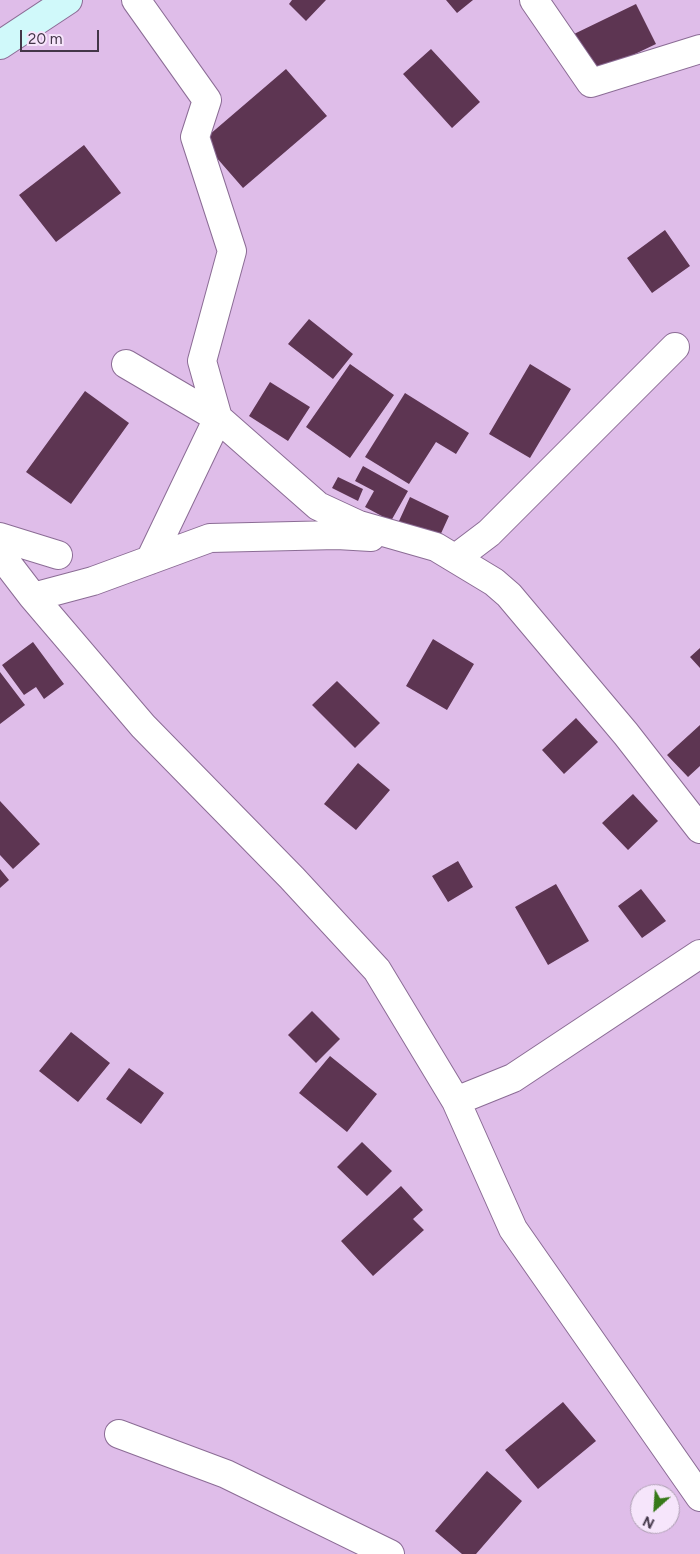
<!DOCTYPE html>
<style>
body{margin:0}
#map{position:relative;width:700px;height:1554px;overflow:hidden;background:#dfbde9;font-family:Figtree,sans-serif}
canvas{display:block}
.north{position:absolute;left:630px;top:1484px;width:50px;height:50px;box-sizing:border-box;background:#f6e5fb;border:1px solid #ae9fb3;border-radius:50%;rotate:206deg;font-size:14px;font-weight:700;line-height:20px;text-align:center;color:#433648}
.north::after{content:'';display:block;margin:auto;width:18px;height:22px;background:#377919;clip-path:polygon(50% 0,100% 100%,50% 72%,0 100%)}
.scale{position:absolute;left:20px;top:30px;width:79px;height:22px;box-sizing:border-box;border:2px solid #433648;border-top:0;padding-left:6px;font-size:15px;line-height:18px;white-space:nowrap;color:#433648;-webkit-text-stroke:4px #f6e5fb;paint-order:stroke}
</style>
<div id="map">
<canvas width="700" height="1554"></canvas>
<div class="north">N</div>
<div class="scale">20 m</div>
</div>
<script>
const c = document.querySelector('canvas').getContext('2d');
c.lineJoin = 'round';
function fill(path, color) {
  c.fillStyle = color;
  c.fill(path, 'evenodd');
}
function toPath(rows) {
  const path = new Path2D();
  for (const r of rows) {
    path.moveTo(r[0], r[1]);
    for (let i = 2; i < r.length; i += 2) path.lineTo(r[i], r[i + 1]);
  }
  return path;
}
function stroke(path, color, width, dash) {
  c.strokeStyle = color;
  c.lineWidth = width;
  c.lineCap = dash ? 'butt' : 'round';
  c.setLineDash(dash || []);
  c.stroke(path);
}
fill(toPath([
 [292,0,326,0,306,21,289,4],
 [446,0,473,0,457,13],
 [636,4,656,44,593,74,574,34],
 [431,49,480,102,452,128,403,74],
 [286,69,327,116,243,188,202,141],
 [84,145,121,193,56,242,19,195],
 [665,230,690,266,652,293,627,258],
 [309,319,353,354,333,379,288,344],
 [350,364,394,395,350,458,306,427],
 [530,364,571,389,530,458,489,434],
 [270,382,310,407,288,441,249,416],
 [85,391,129,423,71,504,26,472],
 [405,393,469,433,456,454,436,442,409,484,365,457],
 [363,466,408,491,391,521,365,507,374,491,355,481],
 [338,477,363,489,358,501,332,488],
 [410,497,449,516,438,540,399,521],
 [433,639,474,664,447,710,406,686],
 [33,642,64,684,44,699,36,687,24,695,2,665],
 [700,648,700,668,690,657],
 [0,672,25,705,0,724],
 [337,681,380,723,355,748,312,705],
 [576,718,598,742,564,774,542,750],
 [700,725,700,766,688,777,667,755],
 [358,763,390,790,356,830,324,804],
 [633,794,658,821,628,850,602,823],
 [0,801,40,844,13,869,0,855],
 [458,861,473,887,448,902,432,876],
 [0,869,9,880,0,888],
 [556,884,589,941,548,965,515,907],
 [641,889,666,921,642,938,618,906],
 [312,1011,340,1039,316,1063,288,1035],
 [71,1032,110,1063,78,1102,39,1071],
 [330,1056,377,1094,347,1132,299,1093],
 [129,1068,164,1093,141,1124,106,1099],
 [362,1142,392,1171,367,1196,337,1167],
 [401,1186,423,1210,413,1219,424,1230,373,1276,341,1241],
 [563,1402,596,1441,538,1489,505,1450],
 [487,1471,522,1501,476,1554,462,1554,435,1531]
]), '#5d3552');
const minor = toPath([
 [136,0,207,100,195,137,232,251,202,361,218,418,150,560],
 [534,0,591,83,700,49],
 [126,364,218,418,318,506,359,525,436,547,494,582,509,595,626,734,700,829],
 [0,537,58,555],
 [0,554,33,597,143,726,292,878,377,970,456,1101,513,1229,700,1497],
 [456,558,489,533,675,347],
 [33,597,93,581,210,538,337,535,371,537],
 [456,1101,513,1078,700,954],
 [119,1434,226,1474,390,1554]
]);
const secondary = toPath([
 [0,45,68,0]
]);
stroke(minor, '#8b6c95', 30);
stroke(secondary, '#8b6c95', 30);
stroke(minor, '#fff', 28);
stroke(secondary, '#d0f9fa', 28);
</script>
